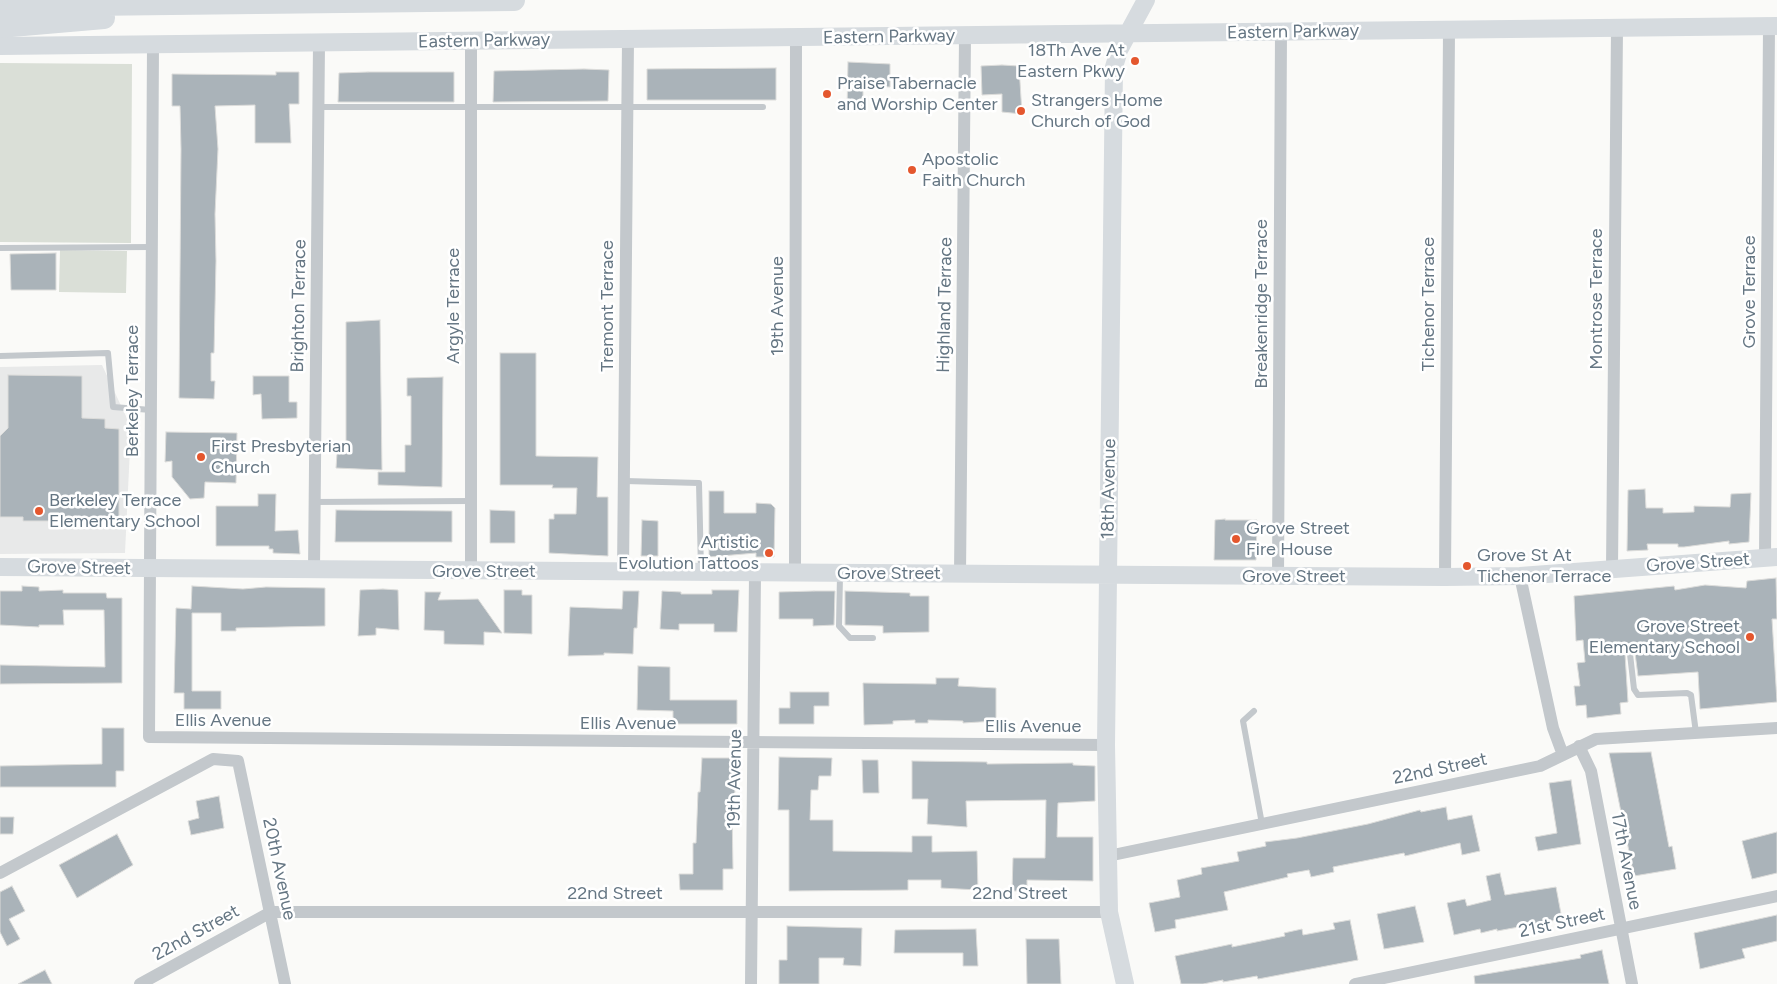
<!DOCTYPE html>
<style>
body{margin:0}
canvas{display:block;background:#fafaf8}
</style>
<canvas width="1777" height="984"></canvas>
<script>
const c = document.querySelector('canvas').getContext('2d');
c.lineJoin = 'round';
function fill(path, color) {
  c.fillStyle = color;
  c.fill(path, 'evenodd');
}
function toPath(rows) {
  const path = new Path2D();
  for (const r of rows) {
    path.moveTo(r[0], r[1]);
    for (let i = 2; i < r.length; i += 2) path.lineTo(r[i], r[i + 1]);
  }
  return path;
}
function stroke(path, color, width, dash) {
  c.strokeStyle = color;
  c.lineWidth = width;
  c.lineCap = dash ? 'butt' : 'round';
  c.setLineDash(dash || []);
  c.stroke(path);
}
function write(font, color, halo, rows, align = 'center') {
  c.font = font + ' Figtree,sans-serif';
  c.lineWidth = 5;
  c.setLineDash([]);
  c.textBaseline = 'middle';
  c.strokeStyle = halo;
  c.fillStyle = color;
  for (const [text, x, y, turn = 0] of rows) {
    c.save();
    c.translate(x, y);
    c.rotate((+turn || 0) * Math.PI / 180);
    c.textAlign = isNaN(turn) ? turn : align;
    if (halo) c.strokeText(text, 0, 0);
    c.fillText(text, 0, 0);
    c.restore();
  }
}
fill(toPath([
 [102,365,131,427,125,553,0,554,0,367]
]), '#e8e9e9');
fill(toPath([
 [0,63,132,64,131,243,0,242],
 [60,250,127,251,126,293,59,292]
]), '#dadfd7');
const building = toPath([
 [848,62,890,64,890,87,863,86,863,109,847,109,848,62],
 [1002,65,1019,66,1022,114,1002,112,1002,94,982,95,981,66,1002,65],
 [776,68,776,100,647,100,647,69,776,68],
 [584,69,609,70,608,101,493,102,494,71,584,69],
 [276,72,299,72,299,104,289,104,291,143,255,143,255,105,215,106,218,149,215,214,216,261,214,353,211,353,211,381,215,381,214,399,179,398,181,149,180,106,172,106,172,74,276,75,276,72],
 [368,72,454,72,454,102,338,102,339,73,368,72],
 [56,253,56,290,11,290,10,254,56,253],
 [380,320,382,470,336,468,337,453,346,453,346,322,380,320],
 [500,353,536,353,536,456,598,457,597,497,608,497,608,556,549,553,549,519,554,519,554,514,576,514,577,488,552,488,553,485,500,485,500,353],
 [8,375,82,376,82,418,105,419,105,428,119,429,119,518,57,517,57,521,23,521,23,517,0,517,0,436,8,428,8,375],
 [253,376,289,376,289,402,297,402,297,418,262,419,261,394,253,395,253,376],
 [443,377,442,487,378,485,378,472,405,472,405,445,411,445,411,396,407,396,407,378,443,377],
 [166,432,237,433,236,483,205,482,204,498,190,499,172,477,172,461,165,462,166,432],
 [1645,489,1646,508,1663,508,1663,513,1694,512,1694,506,1730,507,1731,494,1751,493,1749,542,1729,544,1729,541,1684,547,1678,547,1678,544,1647,544,1648,550,1627,551,1628,490,1645,489],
 [709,491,724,491,724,513,756,513,756,503,771,504,775,508,774,557,756,557,756,553,709,557,709,491],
 [258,494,276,494,275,531,298,530,300,554,273,553,273,549,269,549,269,546,216,546,216,506,258,506,258,494],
 [336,510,452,511,452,542,335,542,336,510],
 [490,510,515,511,515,543,490,543,490,510],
 [1225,519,1225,520,1257,520,1256,560,1214,560,1215,520,1225,519],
 [642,520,658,521,658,556,641,556,642,520],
 [1776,578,1777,619,1772,619,1777,702,1700,709,1698,672,1638,676,1635,653,1630,649,1625,654,1628,702,1620,703,1621,714,1587,718,1586,705,1576,706,1574,686,1580,686,1577,663,1585,662,1583,640,1576,641,1574,596,1674,586,1675,590,1705,585,1746,588,1747,581,1776,578],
 [22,586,39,587,39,591,63,590,63,593,106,593,107,598,122,598,122,683,0,684,0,665,105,667,104,610,63,610,64,625,39,625,39,627,0,625,0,591,22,591,22,586],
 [192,586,243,589,266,587,325,588,325,626,236,628,236,631,221,631,221,613,192,613,192,691,221,691,221,709,184,709,184,693,174,693,176,608,191,609,192,586],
 [383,589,398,590,399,630,376,628,376,635,358,636,360,590,383,589],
 [504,590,522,590,522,595,532,595,532,634,504,633,504,590],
 [712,590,739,590,737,632,714,632,714,624,679,624,679,630,660,629,662,591,681,592,681,594,712,594,712,590],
 [623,591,639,591,637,628,634,628,633,654,604,653,604,655,568,656,570,607,622,609,623,591],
 [814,591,835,591,834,625,813,626,813,619,779,619,779,592,814,591],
 [845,591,910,593,910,596,929,596,929,632,883,633,883,626,845,625,845,591],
 [425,592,441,592,438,600,478,599,502,633,484,632,484,645,444,644,444,631,424,630,425,592],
 [638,666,670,667,670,700,737,700,737,724,673,724,673,711,637,710,638,666],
 [936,678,959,678,958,686,996,688,996,721,963,723,963,721,928,720,928,723,915,723,915,720,893,721,893,724,864,725,863,683,936,684,936,678],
 [790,692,829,692,829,706,814,706,814,724,779,724,779,708,790,708,790,692],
 [102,728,124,728,124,771,116,771,116,787,0,787,0,766,102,764,102,728],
 [1651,752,1669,847,1672,846,1676,869,1634,876,1609,753,1651,752],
 [779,757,832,758,831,776,819,776,818,790,811,790,810,820,833,820,833,851,912,852,912,836,932,836,932,852,977,851,978,890,941,888,941,880,908,880,908,890,789,891,789,810,778,810,779,757],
 [702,758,737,758,737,773,735,773,735,791,732,808,733,869,723,869,723,890,680,890,679,874,693,874,693,843,696,843,698,792,700,792,702,758],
 [862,760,878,760,879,793,863,793,862,760],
 [912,761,987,762,987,764,1073,763,1073,765,1095,766,1095,801,1058,803,1057,837,1093,837,1093,881,1027,880,1027,891,1012,891,1013,858,1045,858,1046,800,966,801,967,827,927,824,928,799,912,799,912,761],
 [1571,780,1581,844,1538,851,1535,837,1557,833,1549,783,1571,780],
 [219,796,224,828,191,835,188,821,199,818,196,801,219,796],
 [1446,807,1448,820,1472,815,1480,851,1462,855,1460,843,1405,856,1404,853,1333,867,1334,872,1311,877,1309,870,1287,874,1288,877,1224,892,1228,910,1175,920,1176,928,1155,932,1149,903,1180,897,1177,880,1202,874,1201,868,1239,861,1237,852,1266,846,1265,842,1297,838,1368,824,1420,810,1421,812,1446,807],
 [0,817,14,817,13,834,0,834,0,817],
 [1777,832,1777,873,1752,879,1742,841,1777,832],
 [117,834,133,865,77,898,59,865,117,834],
 [1500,873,1505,895,1556,887,1562,919,1497,931,1497,929,1481,933,1480,929,1454,935,1447,903,1465,899,1467,906,1491,900,1486,876,1500,873],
 [12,886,25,911,9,919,20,939,7,946,0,932,0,892,12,886],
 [1415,906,1424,942,1384,949,1377,914,1415,906],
 [1777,915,1777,941,1742,949,1745,958,1700,969,1694,933,1777,915],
 [1350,920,1358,960,1258,979,1257,976,1223,982,1223,980,1203,984,1181,984,1175,956,1232,944,1232,947,1285,936,1284,933,1302,929,1303,935,1335,929,1333,923,1350,920],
 [787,926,862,928,861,966,843,965,844,958,819,958,819,984,779,984,779,960,787,960,787,926],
 [976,929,978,966,963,966,963,953,894,953,895,930,976,929],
 [1026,939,1059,939,1061,984,1027,984,1026,939],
 [1602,950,1609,984,1475,984,1474,976,1581,958,1580,955,1602,950],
 [45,970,52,984,18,984,45,970]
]);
fill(building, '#aab3b9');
stroke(building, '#dcdcda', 1);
stroke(toPath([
 [318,107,763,107],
 [0,248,152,247],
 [0,356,108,353,113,407,151,410],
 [625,481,699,483,701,570],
 [314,502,471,501],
 [840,575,839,626,850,638,873,638],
 [1630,654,1634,689,1638,695,1687,693,1691,695,1696,733],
 [1254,711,1243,721,1262,824]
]), '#c3c8cc', 6);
stroke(toPath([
 [471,41,471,572],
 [153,45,149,737,1106,745],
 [1765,557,1769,26],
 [1612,569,1617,28],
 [314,570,319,43],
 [623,572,628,39],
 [795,574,796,38],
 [960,575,965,36],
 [1520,576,1553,728,1563,755],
 [1278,577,1281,32],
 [1445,577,1449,30],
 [1579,746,1591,771,1632,984],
 [1108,856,1540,766,1596,739,1777,728],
 [0,873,213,759,238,761,285,984],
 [140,984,271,912,1109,912],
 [751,984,755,573],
 [1355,984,1777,896]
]), '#c3c8cc', 12);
stroke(toPath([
 [0,46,1777,26],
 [0,567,1445,577,1520,576,1777,557],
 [1125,984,1109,912,1106,745,1114,67,1119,50,1146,0]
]), '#d6dbdf', 18);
stroke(toPath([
 [0,6,514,0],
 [0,27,104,18]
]), '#d6dbdf', 22);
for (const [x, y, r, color] of [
 [1135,61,5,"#e4572e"],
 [827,94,5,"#e4572e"],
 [1021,111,5,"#e4572e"],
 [912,170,5,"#e4572e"],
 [201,457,5,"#e4572e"],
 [39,511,5,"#e4572e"],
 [1236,539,5,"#e4572e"],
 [769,553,5,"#e4572e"],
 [1467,566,5,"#e4572e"],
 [1750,637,5,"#e4572e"]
]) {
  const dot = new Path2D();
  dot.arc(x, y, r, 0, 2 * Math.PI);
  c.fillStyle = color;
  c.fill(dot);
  stroke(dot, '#fff', 2);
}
write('18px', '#657683', '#fff', [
 ["Eastern Parkway",1293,32,-1],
 ["Eastern Parkway",889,37,-1],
 ["Eastern Parkway",484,41,-1],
 ["Grove Terrace",1750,292,-90],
 ["Montrose Terrace",1597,299,-90],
 ["Breakenridge Terrace",1262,304,-90],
 ["Tichenor Terrace",1429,304,-90],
 ["Highland Terrace",945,305,-89],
 ["Brighton Terrace",299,306,-89],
 ["Argyle Terrace",454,306,-90],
 ["Tremont Terrace",608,306,-90],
 ["19th Avenue",778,306,-90],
 ["Berkeley Terrace",133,391,-90],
 ["18th Avenue",1109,489,-89],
 ["Grove Street",1698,563,-4],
 ["Grove Street",79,568,1],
 ["Grove Street",484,572],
 ["Grove Street",889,574],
 ["Grove Street",1294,577],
 ["Ellis Avenue",223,721],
 ["Ellis Avenue",628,724],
 ["Ellis Avenue",1033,727],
 ["22nd Street",1440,769,-12],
 ["19th Avenue",735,779,-89],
 ["17th Avenue",1626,861,79],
 ["20th Avenue",279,869,78],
 ["22nd Street",615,894],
 ["22nd Street",1020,894],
 ["21st Street",1562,923,-12],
 ["22nd Street",196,933,-29]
]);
write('18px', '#657683', '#fff', [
 ["18Th Ave At",1125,51,"right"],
 ["Eastern Pkwy",1125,72,"right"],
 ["Praise Tabernacle",837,84],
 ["and Worship Center",837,105],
 ["Strangers Home",1031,101],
 ["Church of God",1031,122],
 ["Apostolic",922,160],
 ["Faith Church",922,181],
 ["First Presbyterian",211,447],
 ["Church",211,468],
 ["Berkeley Terrace",49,501],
 ["Elementary School",49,522],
 ["Grove Street",1246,529],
 ["Fire House",1246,550],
 ["Artistic",759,543,"right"],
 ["Evolution Tattoos",759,564,"right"],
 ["Grove St At",1477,556],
 ["Tichenor Terrace",1477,577],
 ["Grove Street",1740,627,"right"],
 ["Elementary School",1740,648,"right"]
], 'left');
</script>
